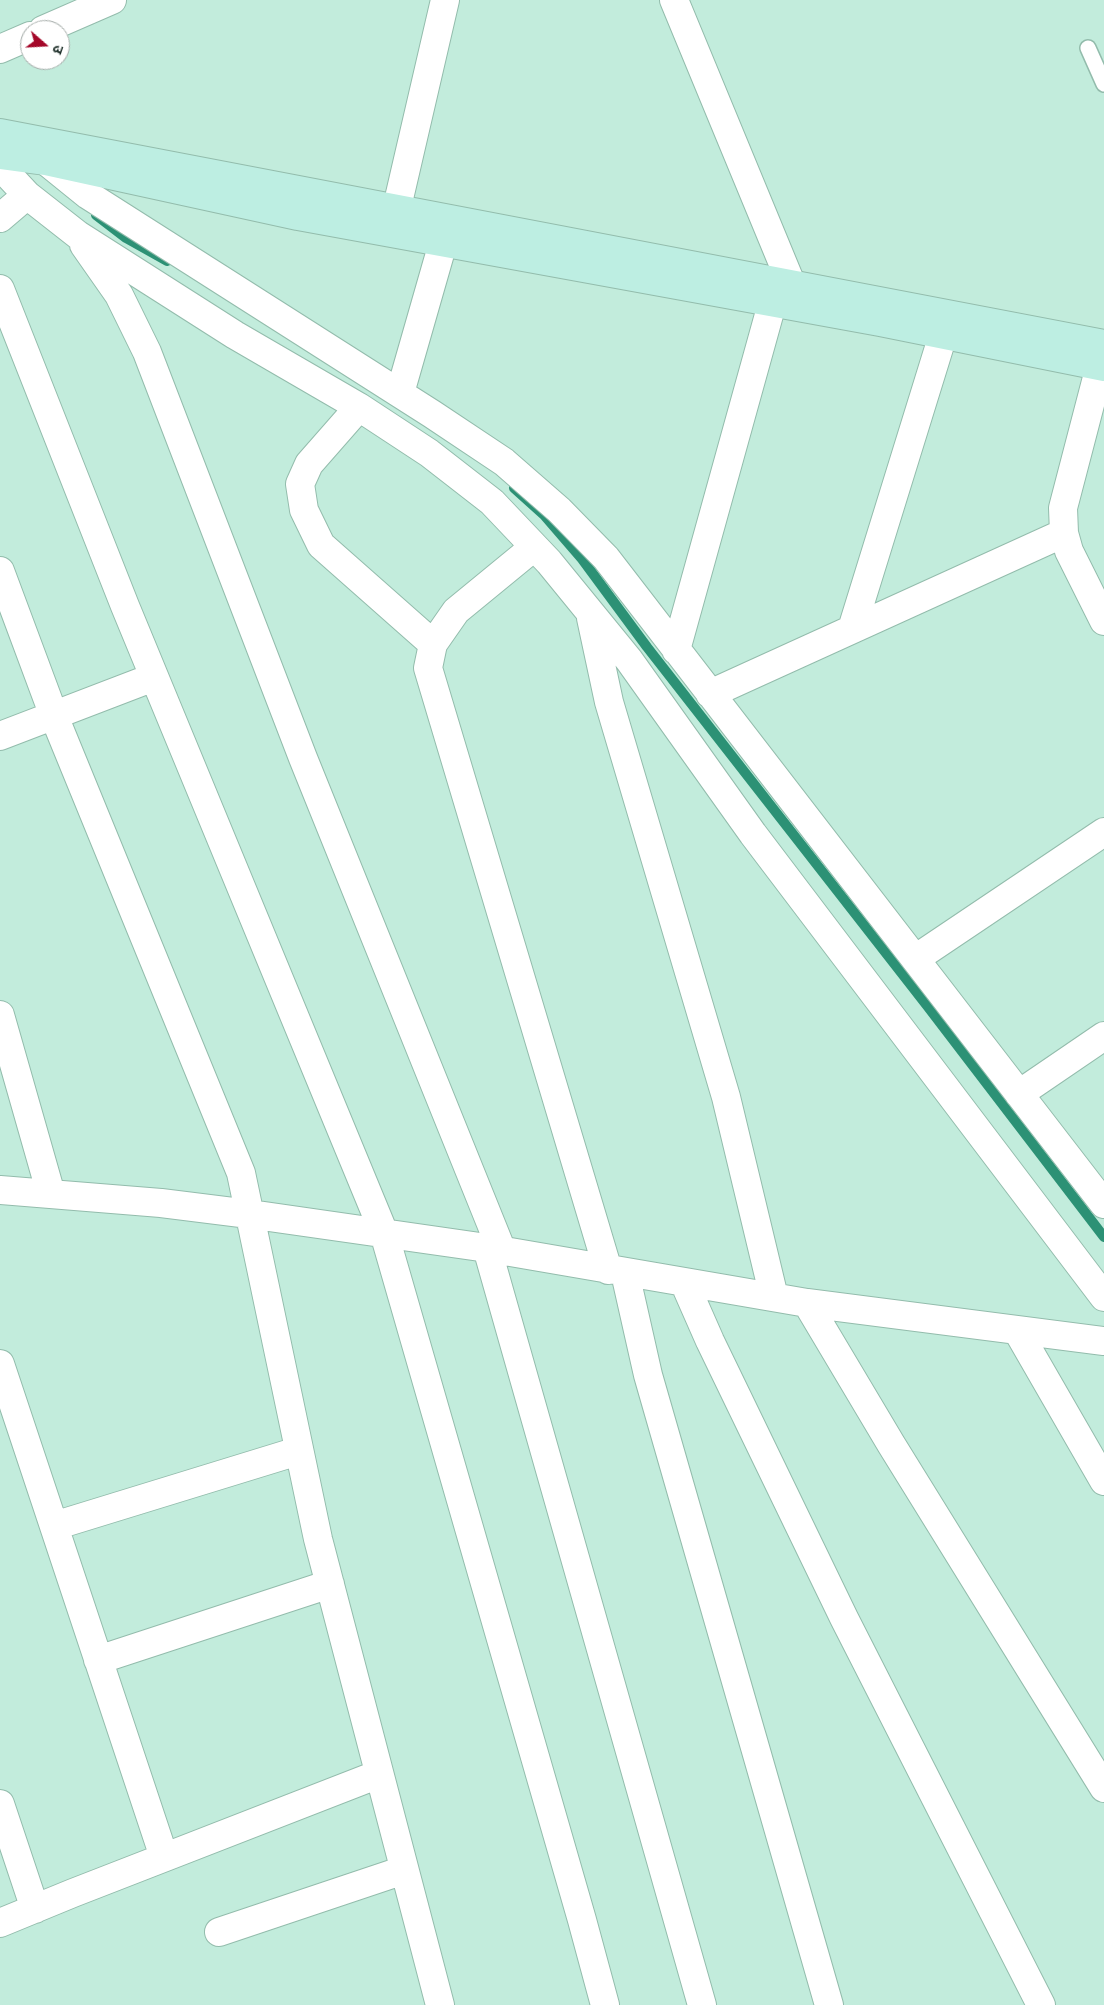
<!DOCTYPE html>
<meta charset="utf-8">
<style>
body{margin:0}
#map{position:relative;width:1104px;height:2005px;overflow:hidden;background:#c2ecdc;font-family:"Exo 2","Noto Sans Devanagari",sans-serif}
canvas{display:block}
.north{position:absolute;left:20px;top:20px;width:50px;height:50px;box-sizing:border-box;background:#fff;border:1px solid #a5aca9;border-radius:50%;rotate:109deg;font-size:14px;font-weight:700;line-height:20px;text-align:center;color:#1e2f29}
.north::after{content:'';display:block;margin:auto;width:18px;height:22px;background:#a40729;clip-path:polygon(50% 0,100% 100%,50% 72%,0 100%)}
</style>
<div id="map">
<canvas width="1104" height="2005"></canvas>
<div class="north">उ</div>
</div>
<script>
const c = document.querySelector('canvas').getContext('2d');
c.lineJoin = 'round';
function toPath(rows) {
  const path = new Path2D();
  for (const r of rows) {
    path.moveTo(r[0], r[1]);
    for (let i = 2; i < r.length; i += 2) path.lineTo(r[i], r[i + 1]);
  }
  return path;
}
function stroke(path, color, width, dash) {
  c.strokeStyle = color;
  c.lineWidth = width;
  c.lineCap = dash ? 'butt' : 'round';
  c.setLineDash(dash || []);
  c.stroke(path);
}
stroke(toPath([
 [96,215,126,238,167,261],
 [514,488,544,515,582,559,647,647,928,1007,1104,1237]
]), '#2c9175', 10);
const lane = toPath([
 [1088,48,1104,84]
]);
const street = toPath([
 [674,0,791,283],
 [43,30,112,0],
 [0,49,30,36],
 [46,161,88,195,432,414,504,462,559,510,606,558,1104,1204],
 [0,166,27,195,78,235,235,335,359,407,429,453,492,502,549,562,629,660,753,834,1104,1297],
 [397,207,445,0],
 [0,218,27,195],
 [84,245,119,295,147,352,303,758,502,1251],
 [0,289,125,606,384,1233,582,1920,605,2005],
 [1100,366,1063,508,1064,533,1069,551,1104,621],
 [400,393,443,243],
 [359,407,309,464,300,484,304,510,321,545,433,644],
 [534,547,456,611,433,644,428,668,608,1270],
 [0,571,54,716,241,1173,318,1539,440,2005],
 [591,618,609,702,726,1097,774,1297],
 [852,629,943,335],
 [676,650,772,304],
 [710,694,1064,533],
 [0,736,154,677],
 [915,959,1104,832],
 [0,1015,51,1194],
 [1019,1094,1104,1036],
 [0,1190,161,1203,249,1214,487,1248,807,1303,1104,1341],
 [487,1248,702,2005],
 [625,1273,648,1375,829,2005],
 [684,1282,710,1341,844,1618,1041,2005],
 [807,1303,891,1444,1104,1788],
 [1017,1330,1104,1481],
 [0,1364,164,1857],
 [54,1526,298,1451],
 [98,1660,330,1584],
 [0,1804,35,1909],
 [0,1923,73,1893,379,1774],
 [219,1932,404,1870]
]);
const secondary = toPath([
 [0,133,1104,344],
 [0,155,46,161,298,216,880,322,1104,367]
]);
stroke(lane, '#93bcac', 18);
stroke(street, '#93bcac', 30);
stroke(secondary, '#93bcac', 30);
stroke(lane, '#fff', 15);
stroke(street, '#fff', 28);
stroke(secondary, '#bdeee2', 28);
</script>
